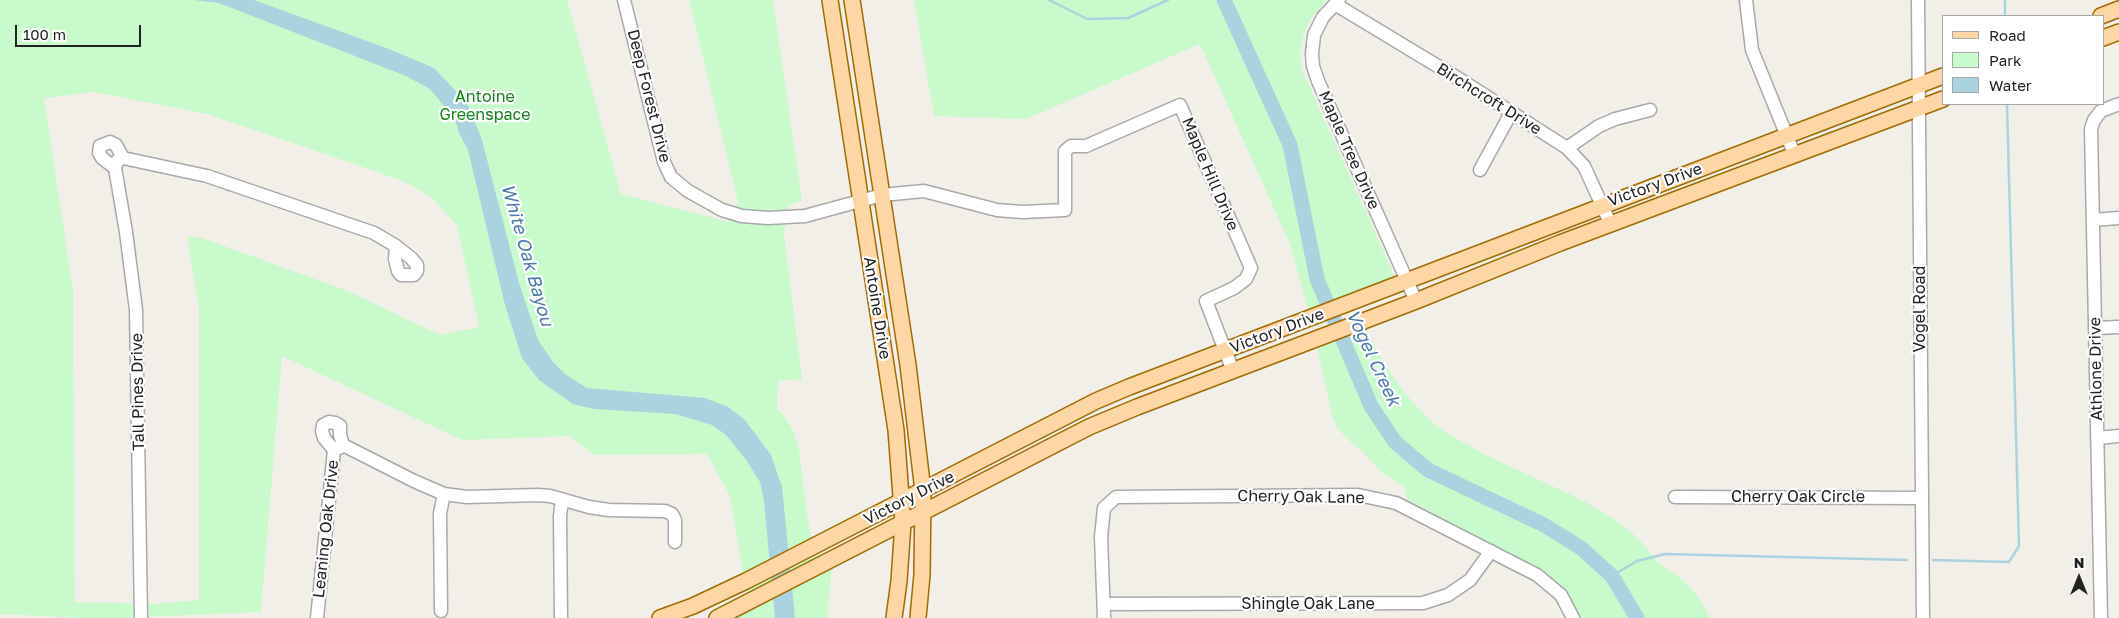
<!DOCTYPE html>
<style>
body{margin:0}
#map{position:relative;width:2119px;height:618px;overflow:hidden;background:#f2efe9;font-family:"Golos Text",sans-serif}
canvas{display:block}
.legend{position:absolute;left:1942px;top:15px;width:162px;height:90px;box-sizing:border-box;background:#fff;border:1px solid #a7a7a7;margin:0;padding:6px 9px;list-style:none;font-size:15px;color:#222}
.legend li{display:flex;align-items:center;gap:10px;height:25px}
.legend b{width:25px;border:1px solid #a7a7a7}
.north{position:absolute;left:2054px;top:553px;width:50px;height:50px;-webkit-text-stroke:4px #fff;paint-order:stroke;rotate:0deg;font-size:14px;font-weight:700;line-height:20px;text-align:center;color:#222}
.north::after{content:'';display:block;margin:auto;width:18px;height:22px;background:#222;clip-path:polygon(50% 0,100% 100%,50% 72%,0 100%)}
.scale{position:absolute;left:15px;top:25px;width:126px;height:22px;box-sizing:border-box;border:2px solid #222;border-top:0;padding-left:6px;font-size:15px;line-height:18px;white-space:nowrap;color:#222;-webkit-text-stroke:4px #fff;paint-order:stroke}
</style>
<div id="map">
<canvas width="2119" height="618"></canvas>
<ul class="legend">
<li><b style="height:6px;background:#fcd6a4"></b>Road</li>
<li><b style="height:14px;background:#c8facc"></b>Park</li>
<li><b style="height:14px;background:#aad3df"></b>Water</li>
</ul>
<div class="north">N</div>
<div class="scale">100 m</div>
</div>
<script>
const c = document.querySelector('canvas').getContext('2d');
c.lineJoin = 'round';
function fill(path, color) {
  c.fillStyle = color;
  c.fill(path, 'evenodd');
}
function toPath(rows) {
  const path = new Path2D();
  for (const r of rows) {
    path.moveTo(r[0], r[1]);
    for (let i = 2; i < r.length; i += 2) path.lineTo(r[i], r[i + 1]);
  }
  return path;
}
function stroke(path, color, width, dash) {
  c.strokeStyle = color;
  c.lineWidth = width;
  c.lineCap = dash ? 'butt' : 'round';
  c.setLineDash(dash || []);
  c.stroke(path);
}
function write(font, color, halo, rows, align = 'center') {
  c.font = font + ' "Golos Text",sans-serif';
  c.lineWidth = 4.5;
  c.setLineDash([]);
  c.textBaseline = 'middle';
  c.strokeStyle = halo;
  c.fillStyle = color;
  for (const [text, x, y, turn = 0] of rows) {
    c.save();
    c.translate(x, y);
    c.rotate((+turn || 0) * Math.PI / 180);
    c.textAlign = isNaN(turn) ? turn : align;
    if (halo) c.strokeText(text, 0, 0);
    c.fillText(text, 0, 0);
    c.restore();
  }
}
fill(toPath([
 [0,0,567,0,621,194,729,222,738,202,689,0,773,0,802,200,788,206,784,234,802,379,778,381,777,404,777,409,783,414,793,430,799,449,808,522,812,539,823,562,832,567,827,618,732,618,749,608,730,496,707,454,594,455,570,436,462,440,282,356,261,612,122,618,80,618,0,614],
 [94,92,207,114,401,180,431,197,457,225,479,327,440,335,348,291,202,238,187,236,199,308,199,600,151,604,75,602,73,290,44,98],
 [914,0,1327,0,1312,17,1304,33,1300,53,1302,70,1395,277,1308,309,1290,244,1200,44,1026,119,934,116],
 [1365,327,1384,363,1398,384,1414,404,1432,422,1453,437,1492,458,1578,498,1613,518,1638,538,1659,564,1675,574,1689,586,1701,601,1710,618,1577,618,1568,600,1407,502,1405,488,1381,472,1361,450,1346,438,1337,427,1332,415,1317,347]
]), '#c8facc');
fill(toPath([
 [193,0,254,0,389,49,434,68,451,86,469,107,482,140,519,283,538,340,553,362,565,374,587,388,705,398,728,407,745,420,771,455,782,487,795,618,775,618,764,501,760,482,747,461,726,435,712,425,675,414,594,409,573,404,539,380,522,358,505,305,468,150,459,133,455,119,430,89,406,76,219,3]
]), '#aad3df');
stroke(toPath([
 [1049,0,1087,19,1128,18,1168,0],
 [2005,0,2005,16],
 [1933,560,2009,562,2019,546,2007,104],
 [1612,576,1637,561,1665,554,1907,560]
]), '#aad3df', 2.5);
stroke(toPath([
 [1224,0,1290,145,1317,279,1371,406,1395,442,1428,470,1544,525,1581,548,1612,576,1637,618]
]), '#aad3df', 15);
const minor = toPath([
 [624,0,664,162,671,177,688,191,722,210,742,216,768,218,805,216,882,195,924,191,997,210,1022,212,1065,210,1065,151,1071,146,1086,146,1180,105,1251,268,1246,279,1234,288,1206,301,1233,371],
 [1339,0,1323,17,1314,35,1312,54,1313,66,1318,81,1416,301],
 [1746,0,1752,50,1795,156],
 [1918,0,1923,618],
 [1335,4,1464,82,1567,148,1584,166,1611,225],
 [1567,148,1599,126,1615,119,1650,110],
 [115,168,102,158,99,153,100,146,110,142,116,145,123,158],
 [1480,170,1511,113],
 [2093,220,2119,218],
 [2095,328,2119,327],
 [2097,438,2119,436],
 [334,450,324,438,322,431,323,425,329,422,335,423,340,426,340,435,343,445,414,481,444,494,467,497,538,495,550,496,589,507,609,510,665,511,672,514,675,520,675,542],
 [1675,497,1921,498],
 [1104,604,1423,603,1448,595,1470,580,1491,551],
 [441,611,440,513,444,494],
 [141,618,136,310,126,232,115,168,118,160,123,158,207,176,374,233,396,246,411,258,417,265,417,271,414,275,401,275,398,271,395,259,396,246],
 [317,618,334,450,341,447],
 [561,618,560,516,562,500],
 [1104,618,1101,537,1104,508,1116,497,1358,495,1396,503,1537,575,1561,595,1573,618],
 [2101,618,2091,129,2094,120,2101,111,2119,104]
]);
const major = toPath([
 [830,0,896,430,903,523,899,581,894,618],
 [852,0,908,365,923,491,922,575,918,618],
 [2101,16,2119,9],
 [2103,38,2119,32],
 [660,618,693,606,746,581,1096,401,1129,387,1943,76],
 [717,618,1089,427,1137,407,1416,301,1560,243,1943,99]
]);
stroke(minor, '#a9a9a9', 15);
stroke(major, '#a06b00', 18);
stroke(minor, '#fff', 12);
stroke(major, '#fcd6a4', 15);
write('16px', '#222', '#fff', [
 ["Deep Forest Drive",649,96,76],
 ["Birchcroft Drive",1489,99,32],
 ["Maple Tree Drive",1349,150,66],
 ["Maple Hill Drive",1210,174,67],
 ["Victory Drive",1655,185,-20],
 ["Antoine Drive",877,308,81],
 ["Vogel Road",1920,309,-90],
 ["Victory Drive",1277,331,-21],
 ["Athlone Drive",2096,369,-91],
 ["Tall Pines Drive",138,392,-91],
 ["Cherry Oak Lane",1301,497,1],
 ["Cherry Oak Circle",1798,497],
 ["Victory Drive",909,498,-27],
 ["Leaning Oak Drive",326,529,-84],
 ["Shingle Oak Lane",1308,604]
]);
write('16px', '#0c8416', '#fff', [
 ["Antoine",485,97],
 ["Greenspace",485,115]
]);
write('italic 18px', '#4a7aab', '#fff', [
 ["White Oak Bayou",527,255,74],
 ["Vogel Creek",1373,358,65]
]);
</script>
